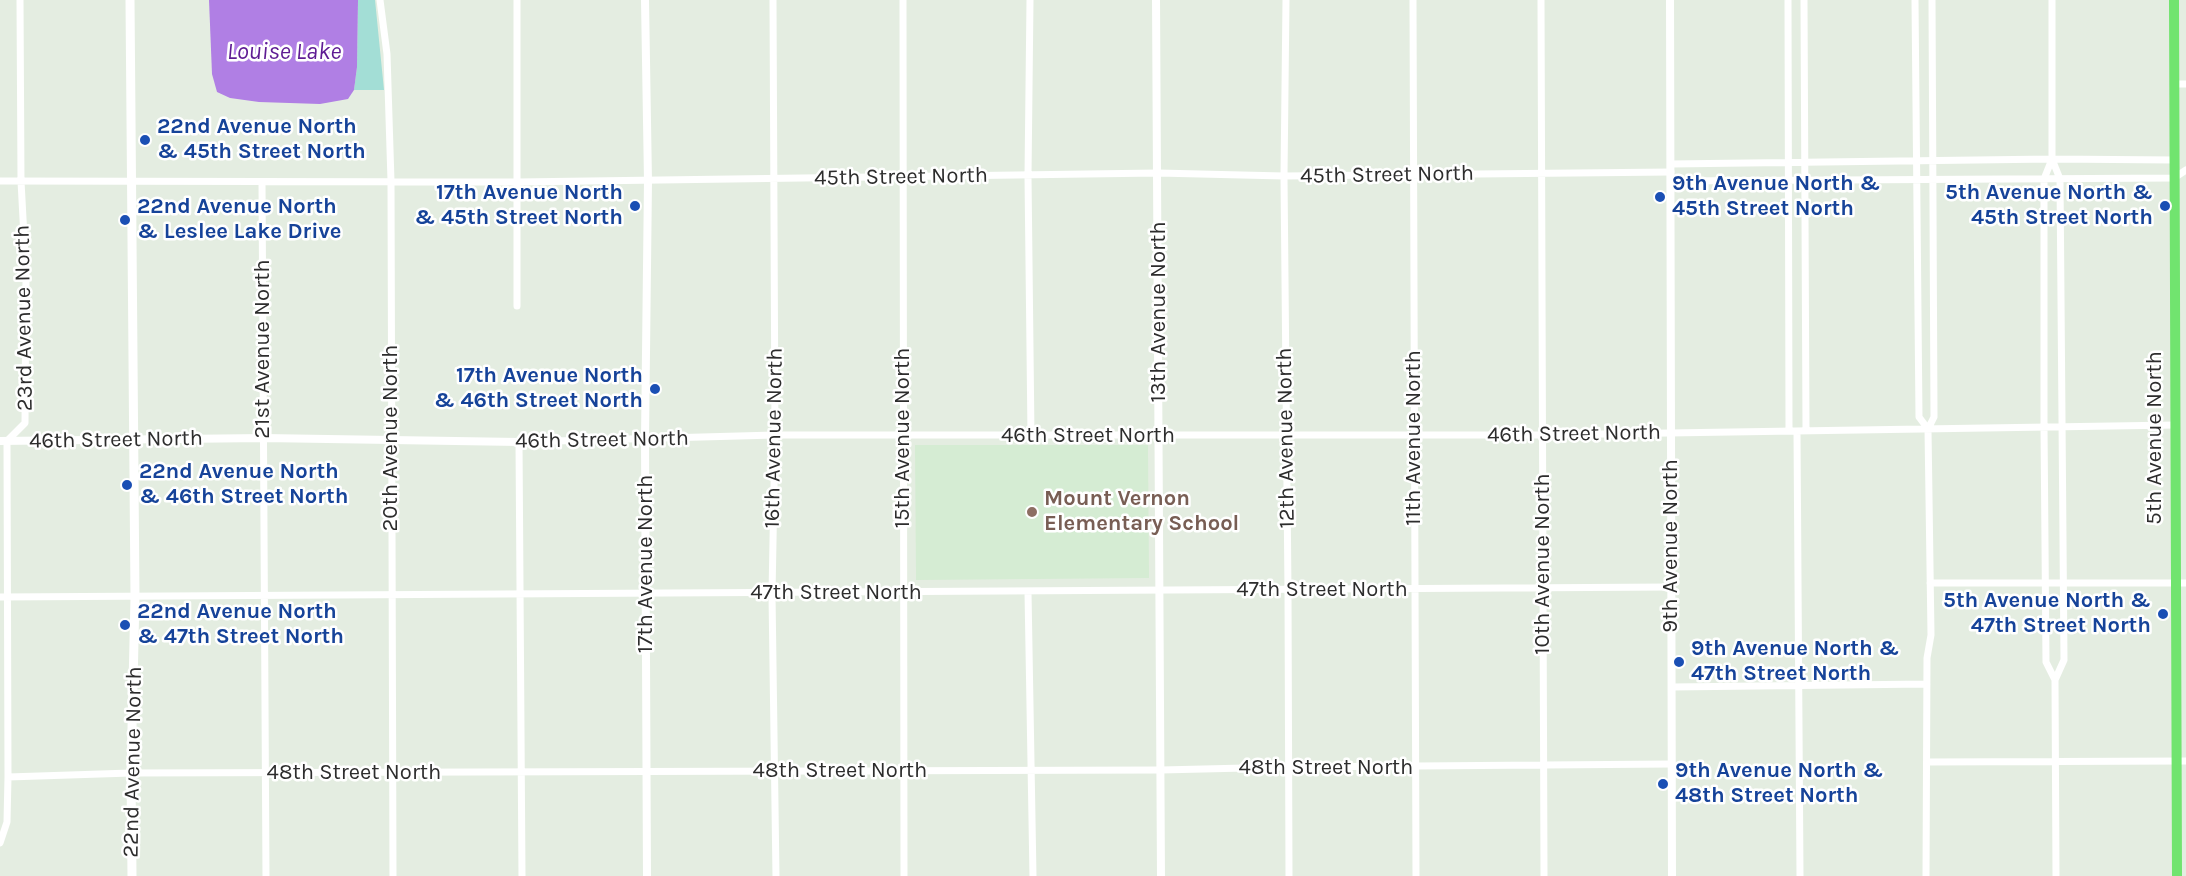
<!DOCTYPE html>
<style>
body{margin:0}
canvas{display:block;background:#e4ede1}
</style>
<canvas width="2186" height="876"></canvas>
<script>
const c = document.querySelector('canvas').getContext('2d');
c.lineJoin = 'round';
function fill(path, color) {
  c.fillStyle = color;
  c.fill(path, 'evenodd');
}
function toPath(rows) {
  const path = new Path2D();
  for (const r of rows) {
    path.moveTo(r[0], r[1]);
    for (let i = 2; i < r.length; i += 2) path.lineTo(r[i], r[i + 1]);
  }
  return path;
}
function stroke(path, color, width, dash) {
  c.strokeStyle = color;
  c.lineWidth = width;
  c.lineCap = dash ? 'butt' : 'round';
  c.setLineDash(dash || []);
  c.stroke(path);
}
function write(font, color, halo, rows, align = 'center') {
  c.font = font + ' Karla,sans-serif';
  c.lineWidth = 5;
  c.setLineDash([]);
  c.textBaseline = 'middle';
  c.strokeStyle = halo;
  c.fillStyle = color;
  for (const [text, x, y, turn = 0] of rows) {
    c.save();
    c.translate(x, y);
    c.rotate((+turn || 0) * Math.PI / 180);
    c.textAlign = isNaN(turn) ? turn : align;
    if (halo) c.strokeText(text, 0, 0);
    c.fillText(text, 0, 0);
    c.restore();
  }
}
fill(toPath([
 [915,445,1148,445,1149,578,916,580]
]), '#d5ecd3');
fill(toPath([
 [358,0,375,0,384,90,354,90,357,67]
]), '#a3ded6');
fill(toPath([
 [209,0,358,0,357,67,354,90,348,99,320,104,259,102,230,98,217,92,212,74]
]), '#b07fe4');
stroke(toPath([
 [380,0,387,54,391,181,393,876],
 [773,0,775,435,772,594,776,876],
 [903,0,904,876],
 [1030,0,1028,176,1031,436],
 [1286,0,1284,176,1288,591,1289,876],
 [1413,0,1416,876],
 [1541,0,1544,876],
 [1788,0,1789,431],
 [1804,0,1806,431],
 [1915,0,1919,417,1928,429],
 [2052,0,2052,159,2060,179,2064,660,2055,680,2056,876],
 [2174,84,2186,84],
 [2052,159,2044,179,2044,426,2046,662,2055,680],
 [1671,164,2052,159,2174,160],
 [0,181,518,182,1158,173,1284,176,1671,172],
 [1671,181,2174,178,2186,170],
 [262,182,266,876],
 [517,306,517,0],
 [1797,431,1800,876],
 [1930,583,2186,583],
 [1028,592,1033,876],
 [0,597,1671,587],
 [1672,687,1927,684],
 [1927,762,2186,761],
 [8,777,131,773,1161,770,1288,767,1672,764],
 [0,843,7,822,8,777,7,441,25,423,26,275,21,181,20,0],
 [522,876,519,442,775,435,1542,435,2175,425],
 [1926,876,1927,658,1931,635,1928,429,1934,417,1932,0]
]), '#fff', 7);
stroke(toPath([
 [645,0,648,181,645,439,647,876],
 [1156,0,1161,876],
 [1670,0,1672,876],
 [0,441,264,438,519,442]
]), '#fff', 8);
stroke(toPath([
 [130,0,135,597,131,773,132,876]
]), '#fff', 9);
stroke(toPath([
 [2174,0,2177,876]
]), '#71e46f', 10);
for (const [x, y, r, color] of [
 [145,140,6,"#1a4fb4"],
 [1660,197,6,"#1a4fb4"],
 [635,206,6,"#1a4fb4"],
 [2165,206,6,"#1a4fb4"],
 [125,220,6,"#1a4fb4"],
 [655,389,6,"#1a4fb4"],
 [127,485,6,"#1a4fb4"],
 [1032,512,6,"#8d6e63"],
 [2163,614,6,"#1a4fb4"],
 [125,625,6,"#1a4fb4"],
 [1679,662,6,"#1a4fb4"],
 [1663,784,6,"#1a4fb4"]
]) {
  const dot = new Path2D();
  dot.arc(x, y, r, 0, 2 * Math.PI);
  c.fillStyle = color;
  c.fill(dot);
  stroke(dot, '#fff', 2);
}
write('bold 22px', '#164399', '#fff', [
 ["22nd Avenue North",157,127],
 ["& 45th Street North",157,152],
 ["9th Avenue North &",1672,184],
 ["45th Street North",1672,209],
 ["17th Avenue North",623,193,"right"],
 ["& 45th Street North",623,218,"right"],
 ["5th Avenue North &",2153,193,"right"],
 ["45th Street North",2153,218,"right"],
 ["22nd Avenue North",137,207],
 ["& Leslee Lake Drive",137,232],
 ["17th Avenue North",643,376,"right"],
 ["& 46th Street North",643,401,"right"],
 ["22nd Avenue North",139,472],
 ["& 46th Street North",139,497],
 ["5th Avenue North &",2151,601,"right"],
 ["47th Street North",2151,626,"right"],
 ["22nd Avenue North",137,612],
 ["& 47th Street North",137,637],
 ["9th Avenue North &",1691,649],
 ["47th Street North",1691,674],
 ["9th Avenue North &",1675,771],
 ["48th Street North",1675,796]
], 'left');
write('22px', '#2d2d2d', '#fff', [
 ["45th Street North",1387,175,-1],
 ["45th Street North",901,177,-1],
 ["13th Avenue North",1159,312,-90],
 ["23rd Avenue North",24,318,-91],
 ["21st Avenue North",263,349,-90],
 ["46th Street North",1574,434,-1],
 ["46th Street North",1088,436],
 ["20th Avenue North",391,438,-90],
 ["16th Avenue North",774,438,-89],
 ["15th Avenue North",903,438,-90],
 ["12th Avenue North",1286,438,-91],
 ["11th Avenue North",1414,438,-90],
 ["5th Avenue North",2155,438,-90],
 ["46th Street North",116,440,-1],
 ["46th Street North",602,440,-1],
 ["9th Avenue North",1671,546,-90],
 ["17th Avenue North",646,564,-90],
 ["10th Avenue North",1543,564,-90],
 ["47th Street North",1322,590],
 ["47th Street North",836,593],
 ["22nd Avenue North",133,762,-89],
 ["48th Street North",1326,768],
 ["48th Street North",840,771],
 ["48th Street North",354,773]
]);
write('bold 22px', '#785e54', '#fff', [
 ["Mount Vernon",1044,499],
 ["Elementary School",1044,524]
], 'left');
write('italic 24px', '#5e1b93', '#fff', [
 ["Louise Lake",284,52]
]);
</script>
